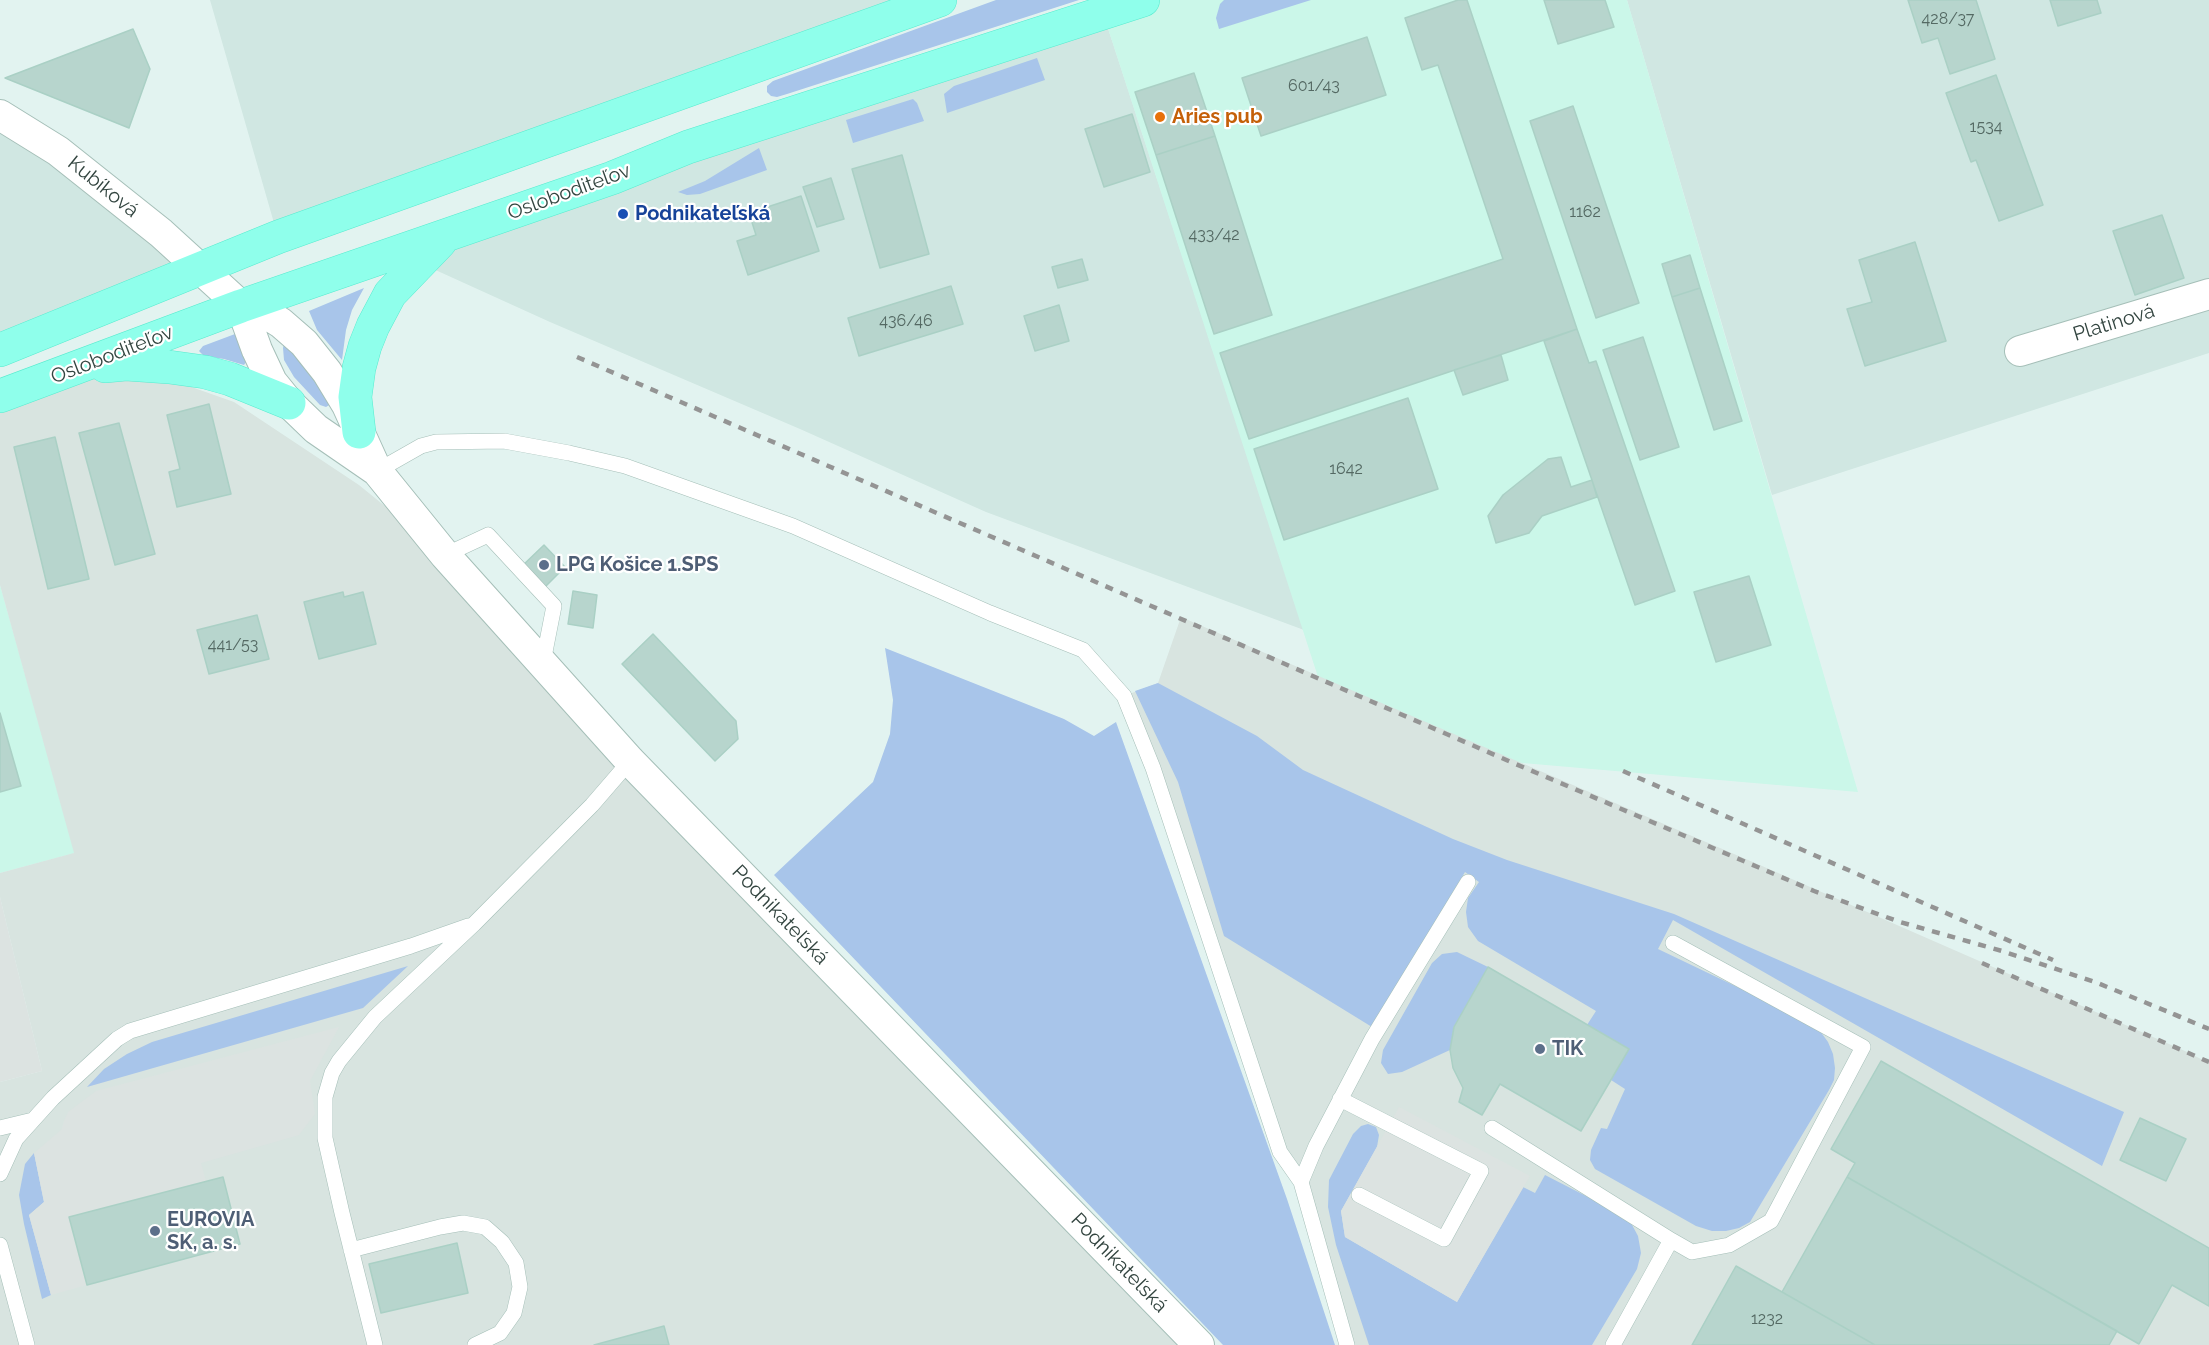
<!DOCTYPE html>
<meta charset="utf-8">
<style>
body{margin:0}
canvas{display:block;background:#e2f3f0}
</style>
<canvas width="2209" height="1345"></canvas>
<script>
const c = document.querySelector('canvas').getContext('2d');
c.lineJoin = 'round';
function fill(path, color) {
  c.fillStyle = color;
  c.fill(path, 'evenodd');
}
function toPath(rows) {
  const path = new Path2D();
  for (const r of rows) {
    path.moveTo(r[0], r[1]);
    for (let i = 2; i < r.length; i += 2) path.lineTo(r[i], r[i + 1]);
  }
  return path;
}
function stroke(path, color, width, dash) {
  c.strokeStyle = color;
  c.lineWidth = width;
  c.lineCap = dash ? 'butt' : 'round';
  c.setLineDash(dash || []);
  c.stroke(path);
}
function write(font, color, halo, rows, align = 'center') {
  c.font = font + ' Raleway,sans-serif';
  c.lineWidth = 4.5;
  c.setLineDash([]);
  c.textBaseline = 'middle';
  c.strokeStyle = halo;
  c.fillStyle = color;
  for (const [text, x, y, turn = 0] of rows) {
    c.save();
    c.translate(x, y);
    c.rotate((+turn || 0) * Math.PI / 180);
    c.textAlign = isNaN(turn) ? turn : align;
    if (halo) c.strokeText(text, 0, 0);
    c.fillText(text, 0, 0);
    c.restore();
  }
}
fill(toPath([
 [210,0,940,0,278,237],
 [1627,0,2209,0,2209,353,1772,495],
 [1103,13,1304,630,986,512,800,429,550,322,398,253],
 [0,115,199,269,0,350]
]), '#d0e7e2');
fill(toPath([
 [1143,0,1627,0,1858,792,1511,762,1318,677,1103,13],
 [0,585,75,853,0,873]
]), '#cbf7e9');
fill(toPath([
 [126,364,234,402,359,485,445,555,1199,1345,0,1345,0,1082,42,1071,0,897,0,873,74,853,0,585,0,396],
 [1181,617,1769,869,2185,1051,2209,1063,2209,1345,1347,1345,1301,1182,1280,1152,1124,696,1158,683]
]), '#d8e4e0');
fill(toPath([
 [996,0,1079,0,787,94,777,97,771,96,767,92,767,86,773,81],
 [1224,0,1311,0,1219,29,1216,18,1220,4],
 [1037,58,1045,80,947,113,944,94,954,86],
 [913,99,917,103,924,121,853,143,846,120],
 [759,148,767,170,700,194,687,195,678,192,705,181],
 [364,288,352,310,346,330,342,360,317,330,309,311],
 [235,334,239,337,246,362,244,365,224,359,204,356,199,351,203,346],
 [285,340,331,404,326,407,320,405,294,377,284,360,283,348],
 [885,648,1064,719,1094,736,1116,722,1287,1199,1335,1345,1223,1345,774,875,873,782,890,734,893,700],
 [1158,683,1257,736,1303,770,1453,839,1507,860,1674,914,2124,1112,2102,1166,1673,920,1658,949,1802,1018,1820,1031,1828,1042,1833,1054,1835,1068,1834,1080,1829,1090,1750,1222,1739,1228,1726,1231,1712,1231,1696,1226,1595,1169,1590,1160,1591,1150,1601,1128,1607,1129,1625,1089,1611,1080,1629,1049,1587,1025,1596,1011,1478,941,1468,927,1466,912,1468,898,1479,882,1465,872,1372,1027,1224,936,1178,782,1135,691],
 [1457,952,1488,967,1454,1027,1450,1050,1402,1072,1388,1074,1381,1063,1383,1050,1432,963,1442,954],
 [408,966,363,1008,87,1087,104,1069,127,1054,152,1042],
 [1368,1124,1376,1127,1379,1135,1377,1147,1341,1211,1345,1237,1457,1302,1523,1187,1535,1193,1545,1175,1623,1215,1631,1223,1638,1236,1641,1253,1637,1269,1592,1345,1369,1345,1336,1245,1328,1207,1329,1180,1353,1134,1361,1126],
 [34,1153,44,1202,29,1215,51,1295,42,1299,24,1224,19,1195,25,1164]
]), '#a8c5ea');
fill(toPath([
 [0,897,42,1071,0,1082],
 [339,1027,310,1081,315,1114,299,1135,201,1163,206,1181,70,1217,87,1285,51,1295,29,1215,44,1202,34,1153,62,1129,64,1121,68,1112,96,1091],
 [1399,1107,1530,1176,1457,1302,1345,1237,1341,1211]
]), '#dce3e1');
const building = toPath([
 [1458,0,1467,0,1577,329,1249,439,1220,353,1503,259,1438,65,1422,70,1405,18,1458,0],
 [1544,0,1605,0,1614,27,1558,44,1544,0],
 [1908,0,1976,0,1995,59,1950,74,1938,38,1922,43,1908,0],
 [2050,0,2097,0,2101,13,2058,26,2050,0],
 [133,29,150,69,129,128,5,78,133,29],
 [1367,37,1386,95,1261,136,1242,78,1367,37],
 [1194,73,1215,136,1156,155,1135,92,1194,73],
 [1996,75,2043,205,1999,221,1976,160,1971,162,1946,93,1996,75],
 [1573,106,1639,303,1596,318,1530,121,1573,106],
 [1132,114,1150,172,1104,187,1085,129,1132,114],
 [1215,136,1272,315,1214,334,1156,155,1215,136],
 [902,155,929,254,880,268,852,169,902,155],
 [831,178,844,219,817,227,803,187,831,178],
 [801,196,819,251,748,275,737,241,756,235,749,213,801,196],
 [2162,215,2184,278,2135,295,2113,231,2162,215],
 [1915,242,1946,341,1865,366,1847,309,1872,302,1859,260,1915,242],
 [1690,255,1700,288,1672,297,1662,264,1690,255],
 [1082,259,1088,280,1058,288,1052,267,1082,259],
 [951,286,963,324,859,356,848,318,951,286],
 [1700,288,1742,421,1714,430,1672,297,1700,288],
 [1059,305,1069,341,1035,351,1024,316,1059,305],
 [1577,329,1589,363,1596,361,1675,591,1635,605,1544,341,1577,329],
 [1643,337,1679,447,1640,460,1603,350,1643,337],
 [1501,355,1508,380,1463,395,1454,370,1501,355],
 [1408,398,1438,489,1284,540,1254,449,1408,398],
 [209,404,231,494,177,507,169,472,180,469,167,415,209,404],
 [119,423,155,554,115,565,79,433,119,423],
 [55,437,89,579,48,589,14,447,55,437],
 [1561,457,1571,487,1592,480,1597,497,1542,516,1529,533,1496,543,1488,516,1503,495,1548,459,1561,457],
 [544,545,565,567,543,589,521,567,544,545],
 [1749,576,1771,645,1716,662,1694,592,1749,576],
 [573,591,597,595,593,628,568,624,573,591],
 [343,592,344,597,363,592,376,644,319,659,304,602,343,592],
 [257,615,269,659,209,674,197,630,257,615],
 [653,634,736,721,738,739,715,761,622,664,653,634],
 [0,713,21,786,0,792,0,713],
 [1488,967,1629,1049,1581,1131,1500,1084,1482,1115,1459,1102,1463,1088,1453,1068,1450,1050,1454,1027,1488,967],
 [1881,1061,2209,1248,2209,1306,2172,1285,2139,1344,1847,1177,1855,1163,1831,1149,1881,1061],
 [2140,1118,2186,1139,2166,1181,2120,1160,2140,1118],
 [223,1177,240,1244,87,1285,69,1217,223,1177],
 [1847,1177,2117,1331,2109,1345,1875,1345,1782,1292,1847,1177],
 [457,1243,468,1293,381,1313,369,1264,457,1243],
 [1736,1266,1782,1292,1875,1345,1692,1345,1736,1266],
 [664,1326,669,1345,594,1345,664,1326]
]);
fill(building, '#b7d5cd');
stroke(building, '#aad0c5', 1.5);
const lane = toPath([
 [377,471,421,446,436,442,504,441,569,453,625,466,793,526,990,613,1083,650,1124,696,1153,768,1280,1152,1301,1182],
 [445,555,488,535,554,606,543,662],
 [1340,1099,1481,1171,1444,1239,1359,1195],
 [0,1128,33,1120],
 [1492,1128,1671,1240],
 [0,1174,16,1139,53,1098,117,1039,130,1031,411,946,468,926],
 [0,1245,27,1345],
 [351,1250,440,1227,463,1223,485,1227,502,1242,516,1263,520,1287,514,1313,500,1333,475,1345],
 [375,1345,342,1213,325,1138,325,1097,332,1073,339,1061,375,1017,474,924,592,805,630,761],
 [1347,1345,1301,1182,1316,1146,1372,1039,1468,882],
 [1613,1345,1671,1240,1692,1252,1729,1245,1771,1221,1863,1047,1673,943]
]);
const street = toPath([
 [0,115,58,151,161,233,241,306,262,311,281,323,304,343,327,372,347,405,377,471,445,555,630,761,1199,1345],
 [241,306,257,350,272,382,289,403,316,429,377,471],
 [2020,351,2209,294]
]);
const primary = toPath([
 [0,350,278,237,940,0],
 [105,366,126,364,169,367,205,372,230,379,289,403],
 [0,396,241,306,612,178,688,147,1143,0],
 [359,432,355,397,359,368,365,346,373,326,390,294,440,242]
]);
stroke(lane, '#a5bfb8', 16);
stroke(street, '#a5bfb8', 32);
stroke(primary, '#58ebcf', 34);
stroke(lane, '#fff', 15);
stroke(street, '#fff', 30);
stroke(primary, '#8fffeb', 33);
stroke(toPath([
 [577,357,1511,762,1814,891,1900,922,2002,951,2095,982,2181,1017],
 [1623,771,2053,960],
 [1982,963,2209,1062],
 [2173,1014,2209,1029]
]), '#949494', 4.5, [8, 8]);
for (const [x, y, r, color] of [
 [1160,117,6,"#e8710a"],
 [623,214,6,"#1a4fb4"],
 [544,565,6,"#5c6f8a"],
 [1540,1049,6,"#5c6f8a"],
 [155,1231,6,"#5c6f8a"]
]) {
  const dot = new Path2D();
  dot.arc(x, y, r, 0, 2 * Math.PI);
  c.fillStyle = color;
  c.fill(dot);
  stroke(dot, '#fff', 2);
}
write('16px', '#546963', null, [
 ["428/37",1948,19],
 ["601/43",1314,86],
 ["1534",1986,127],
 ["1162",1585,212],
 ["433/42",1214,235],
 ["436/46",906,321],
 ["1642",1346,469],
 ["441/53",233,645],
 ["1232",1767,1319]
]);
write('bold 20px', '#c56008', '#fff', [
 ["Aries pub",1172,117]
], 'left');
write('20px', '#334540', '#fff', [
 ["Kubíková",103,187,39],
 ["Osloboditeľov",569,192,-20],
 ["Platinová",2114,323,-17],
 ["Osloboditeľov",112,355,-21],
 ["Podnikateľská",780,915,46],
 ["Podnikateľská",1119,1263,46]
]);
write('bold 20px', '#164399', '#fff', [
 ["Podnikateľská",635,214]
], 'left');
write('bold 20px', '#4e5e75', '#fff', [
 ["LPG Košice 1.SPS",556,565],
 ["TIK",1552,1049],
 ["EUROVIA",167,1220],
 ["SK, a. s.",167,1243]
], 'left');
</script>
